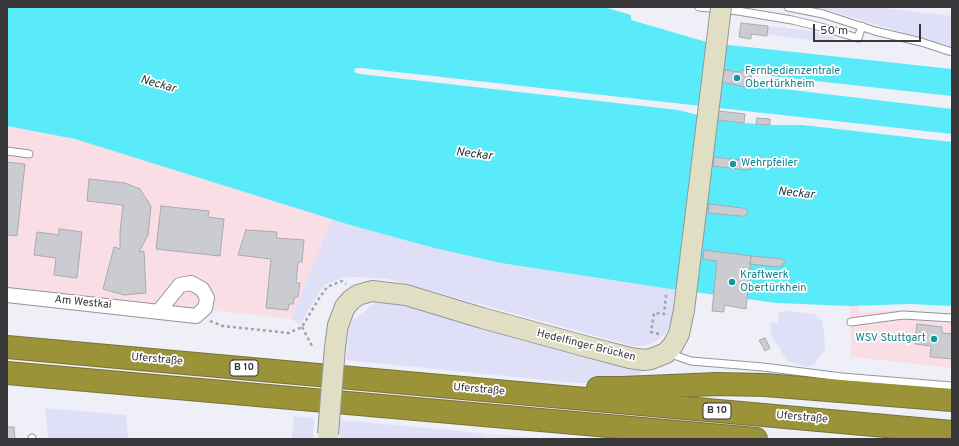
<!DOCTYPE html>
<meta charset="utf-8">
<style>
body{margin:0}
#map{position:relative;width:959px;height:446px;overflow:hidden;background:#efeff7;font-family:Overpass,sans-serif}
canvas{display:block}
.frame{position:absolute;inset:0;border:8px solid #38383b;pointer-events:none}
.scale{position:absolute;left:813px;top:24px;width:108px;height:18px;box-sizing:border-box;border:2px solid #38383b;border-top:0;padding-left:5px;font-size:12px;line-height:14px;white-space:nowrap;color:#38383b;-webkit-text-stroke:3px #fff;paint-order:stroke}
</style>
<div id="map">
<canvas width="959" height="446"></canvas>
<div class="frame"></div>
<div class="scale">50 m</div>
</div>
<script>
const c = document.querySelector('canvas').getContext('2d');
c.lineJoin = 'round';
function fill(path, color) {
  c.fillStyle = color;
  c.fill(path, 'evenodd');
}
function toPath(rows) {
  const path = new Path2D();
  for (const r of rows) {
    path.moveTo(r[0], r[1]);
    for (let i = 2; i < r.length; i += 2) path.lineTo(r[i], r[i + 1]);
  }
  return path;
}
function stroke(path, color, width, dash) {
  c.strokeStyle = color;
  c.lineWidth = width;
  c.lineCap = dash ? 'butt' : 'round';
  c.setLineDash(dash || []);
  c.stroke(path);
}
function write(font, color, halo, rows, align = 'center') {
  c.font = font + ' Overpass,sans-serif';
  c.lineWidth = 3.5;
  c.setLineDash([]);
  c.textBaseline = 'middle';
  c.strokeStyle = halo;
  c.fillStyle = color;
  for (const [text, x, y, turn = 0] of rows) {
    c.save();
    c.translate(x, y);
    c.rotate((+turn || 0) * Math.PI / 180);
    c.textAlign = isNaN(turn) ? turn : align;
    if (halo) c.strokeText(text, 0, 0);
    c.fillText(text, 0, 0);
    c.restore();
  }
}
fill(toPath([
 [482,433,531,437,546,439,483,439]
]), '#ebe2f7');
fill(toPath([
 [7,126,75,139,332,219,291,319,7,288],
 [858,305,859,313,877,311,906,310,952,314,952,368,851,357,850,306]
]), '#f9dfe5');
fill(toPath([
 [817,7,873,7,952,16,952,47],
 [768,26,813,31,836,38,835,42,810,40,767,34],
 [332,219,434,248,501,263,678,290,671,325,663,336,653,343,643,346,633,346,388,279,356,277,342,278,325,285,318,294,300,324,291,319],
 [378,300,453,319,641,370,639,383,575,383,346,360,350,323],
 [785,311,814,314,822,321,824,334,825,350,814,365,806,367,789,362,783,354,773,338,771,334,770,322,778,323,779,312],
 [45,408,126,415,128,439,48,439],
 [294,416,314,418,313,439,292,439],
 [339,420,482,433,483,439,339,439,340,432,338,431]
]), '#dfdff8');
fill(toPath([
 [7,7,604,7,631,15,631,20,710,43,952,69,952,96,752,74,750,85,952,109,952,134,361,68,356,68,354,71,356,73,360,74,678,110,718,120,744,123,770,125,802,125,952,142,952,306,910,304,850,306,777,303,664,288,501,263,434,248,347,224,75,139,7,126]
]), '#59ebf9');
const building = toPath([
 [741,23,768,26,767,36,751,34,751,39,739,37,741,23],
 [724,70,741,72,742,70,752,71,750,88,722,82,724,70],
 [719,111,745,114,744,123,718,120,719,111],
 [757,118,770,119,770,125,756,124,757,118],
 [714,157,747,161,751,163,753,166,751,169,746,170,713,166,714,157],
 [7,162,25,164,17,236,7,235,7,162],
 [89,179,125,183,140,189,151,206,148,235,139,252,144,251,146,293,124,295,103,289,114,247,120,249,120,232,123,205,87,201,89,179],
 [709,204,742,208,747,210,748,213,745,216,741,216,708,213,709,204],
 [161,206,209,211,208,217,224,219,220,256,156,249,161,206],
 [59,229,82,232,77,278,54,275,56,258,34,255,37,232,59,235,59,229],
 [246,230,277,232,276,238,304,240,302,262,298,262,296,283,300,283,298,297,295,297,293,304,289,304,288,310,266,308,271,259,238,255,246,230],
 [704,250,751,256,746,309,724,305,724,312,712,311,717,261,703,259,704,250],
 [751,256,782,259,785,261,784,263,782,266,777,267,750,264,751,256],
 [917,324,942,327,942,333,952,334,952,359,930,357,931,346,915,344,917,324],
 [765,338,770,348,765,351,759,340,765,338],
 [7,427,14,427,15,439,7,439,7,427]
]);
fill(building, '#cbcbd2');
stroke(building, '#aaaab1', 1);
const lane = toPath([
 [699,7,738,11,792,20,821,27,858,38,862,26],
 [788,7,823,14,875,31,921,42,952,52],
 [7,151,29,154],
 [851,322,903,315,952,318],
 [668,353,691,361,763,367,842,377,952,386],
 [32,438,32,439]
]);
const street = toPath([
 [7,295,196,316,205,308,207,298,202,289,191,283,180,285,159,311]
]);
const secondary = toPath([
 [335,347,338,325,345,307,351,300,358,295,372,291,406,295,482,318,588,347,630,358,644,360,651,359,666,353,673,345,679,334,684,310]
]);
const highway = toPath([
 [7,347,952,432],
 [7,373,756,439],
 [598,388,622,388,717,384,765,385,952,400]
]);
stroke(lane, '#94959c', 9);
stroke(street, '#94959c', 16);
stroke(secondary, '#94959c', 22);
stroke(highway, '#787339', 24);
stroke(toPath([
 [210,321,223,326,289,333,302,327,318,300,327,287,342,281,346,284],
 [302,327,312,346],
 [659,334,651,332,654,313,664,314,666,295]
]), '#a3a3a9', 2.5, [3, 3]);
stroke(lane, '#fff', 7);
stroke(street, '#fff', 14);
stroke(secondary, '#e1dfc3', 20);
stroke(highway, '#9b9338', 22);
const secondaryBridge = toPath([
 [684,310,721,7],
 [328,434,335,347]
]);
stroke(secondaryBridge, '#94959c', 22, []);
stroke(secondaryBridge, '#e1dfc3', 20);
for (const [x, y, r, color] of [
 [737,78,4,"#0f9aa8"],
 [733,164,4,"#0f9aa8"],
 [732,282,4,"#0f9aa8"],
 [934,339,4,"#0f9aa8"]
]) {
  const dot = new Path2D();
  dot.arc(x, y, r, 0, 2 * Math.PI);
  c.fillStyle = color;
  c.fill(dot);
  stroke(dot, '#fff', 1.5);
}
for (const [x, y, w] of [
 [244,368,28],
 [717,411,28]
]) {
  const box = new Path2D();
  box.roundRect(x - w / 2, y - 8, w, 16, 3);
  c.fillStyle = '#fff';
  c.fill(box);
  stroke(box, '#38383b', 1);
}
write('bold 10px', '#38383b', null, [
 ["B 10",244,368],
 ["B 10",717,411]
]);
write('11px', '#0d838f', '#fff', [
 ["Fernbedienzentrale",745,72],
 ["Obertürkheim",745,85],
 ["Wehrpfeiler",741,164],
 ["Kraftwerk",740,276],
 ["Obertürkhein",740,289],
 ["WSV Stuttgart",926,339,"right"]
], 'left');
write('11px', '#38383b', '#fff', [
 ["Am Westkai",83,303,6],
 ["Hedelfinger Brücken",586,346,14],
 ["Uferstraße",157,360,5],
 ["Uferstraße",479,390,5],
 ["Uferstraße",802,418,5]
]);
write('italic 12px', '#1b3436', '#fff', [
 ["Neckar",158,85,16],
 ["Neckar",474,155,7],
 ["Neckar",796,194,6]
]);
</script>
